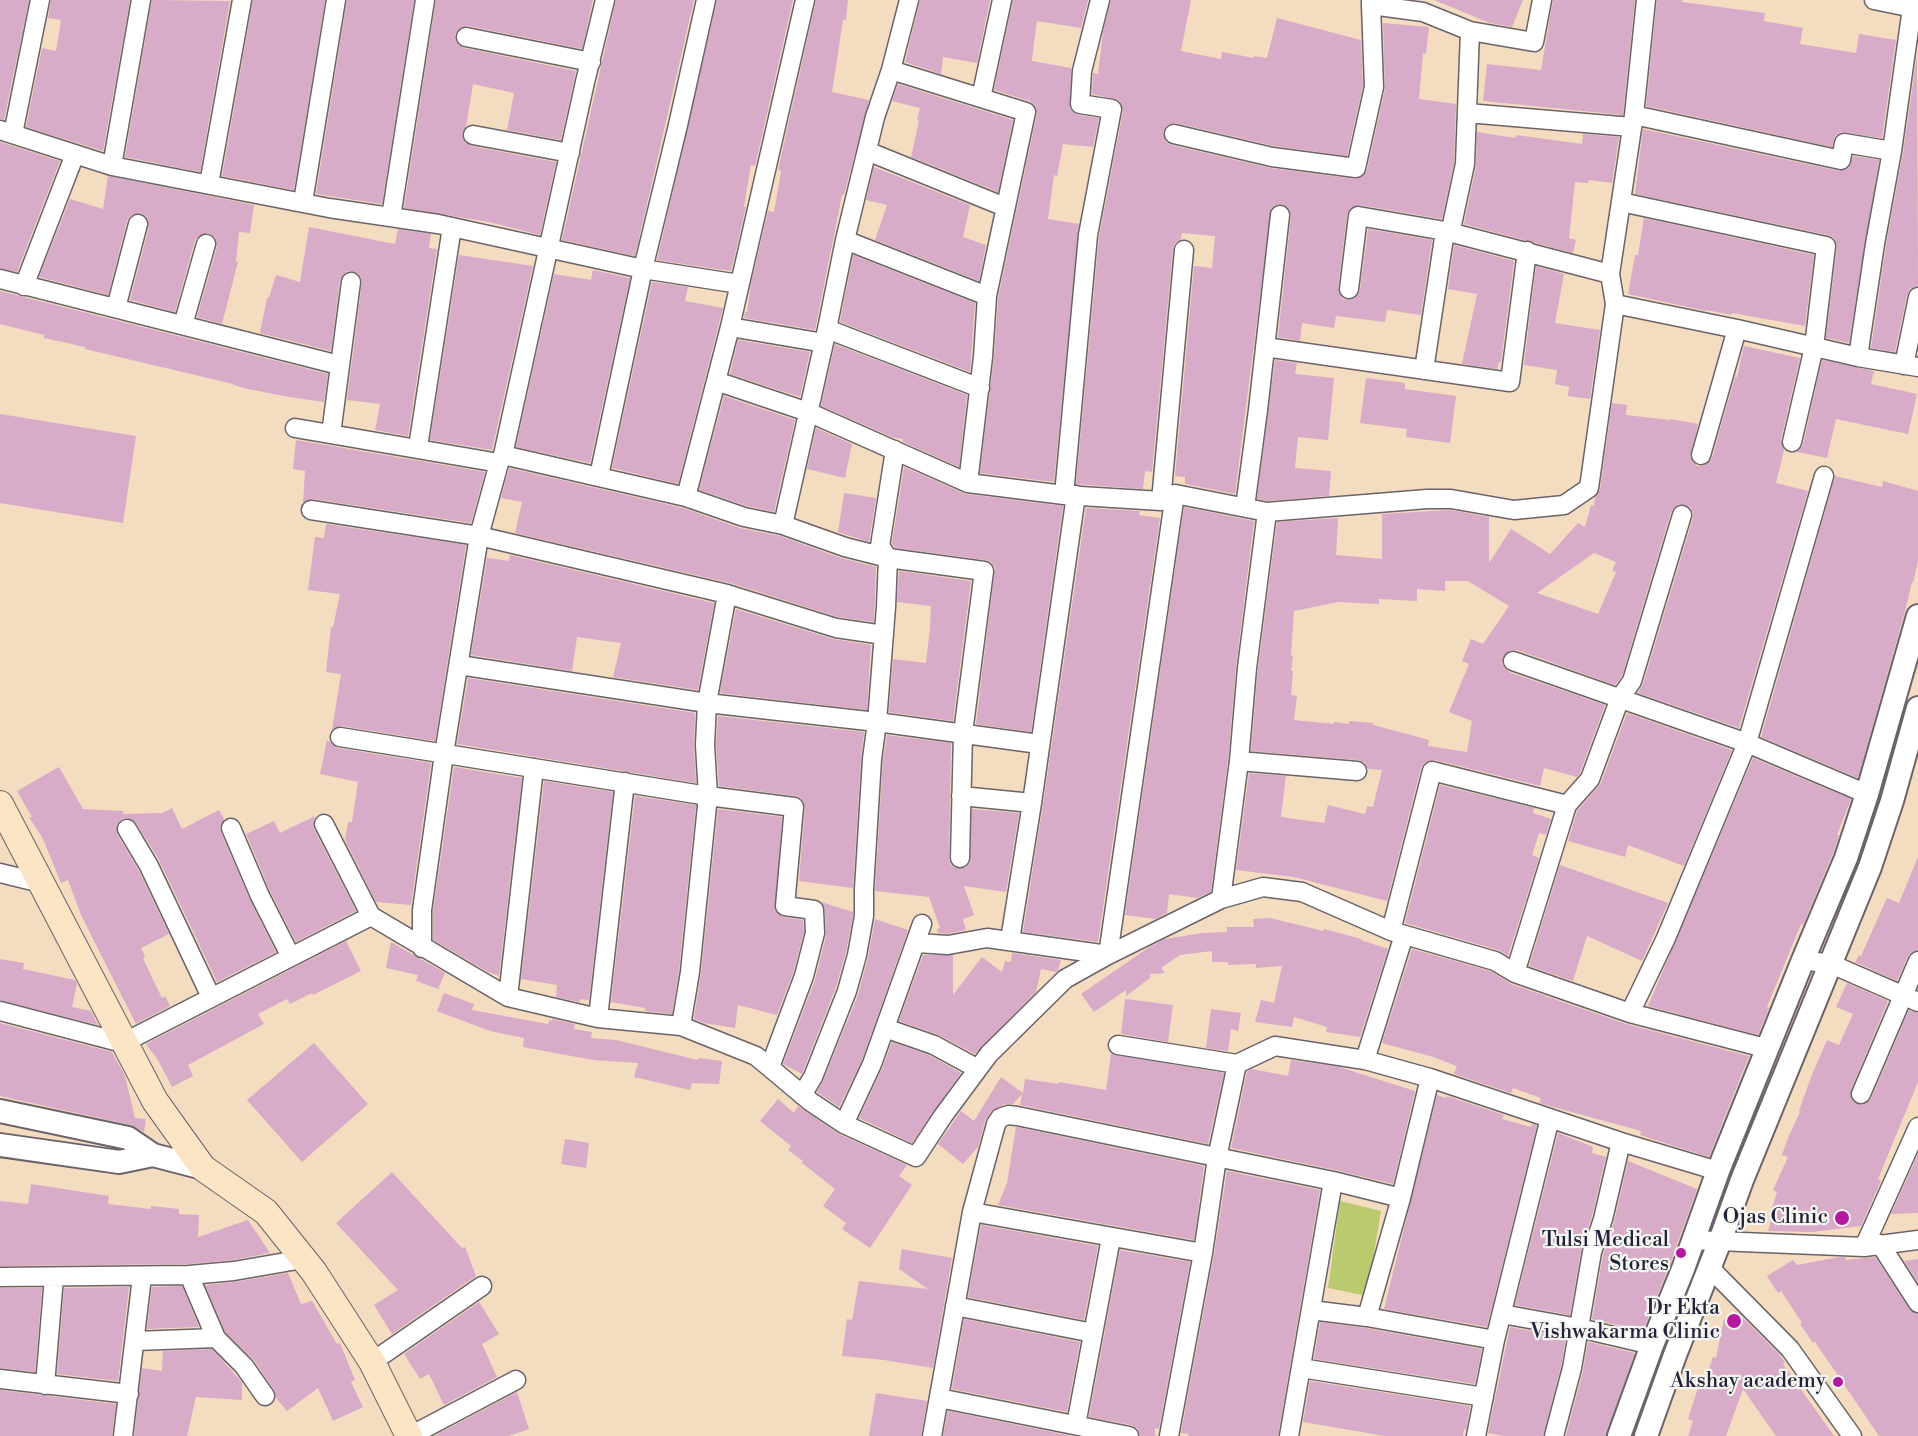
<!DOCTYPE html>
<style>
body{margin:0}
canvas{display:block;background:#f3dcbf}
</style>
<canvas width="1918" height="1436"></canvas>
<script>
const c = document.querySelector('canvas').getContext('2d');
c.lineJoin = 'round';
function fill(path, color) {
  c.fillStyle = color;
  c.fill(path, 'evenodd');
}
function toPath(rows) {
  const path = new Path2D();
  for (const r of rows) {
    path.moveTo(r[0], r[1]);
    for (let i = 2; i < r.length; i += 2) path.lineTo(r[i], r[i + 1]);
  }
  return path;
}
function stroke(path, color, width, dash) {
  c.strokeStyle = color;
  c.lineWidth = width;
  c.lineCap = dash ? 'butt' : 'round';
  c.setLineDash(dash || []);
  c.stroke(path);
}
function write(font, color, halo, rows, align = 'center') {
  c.font = font + ' "Libre Bodoni",serif';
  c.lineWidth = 4.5;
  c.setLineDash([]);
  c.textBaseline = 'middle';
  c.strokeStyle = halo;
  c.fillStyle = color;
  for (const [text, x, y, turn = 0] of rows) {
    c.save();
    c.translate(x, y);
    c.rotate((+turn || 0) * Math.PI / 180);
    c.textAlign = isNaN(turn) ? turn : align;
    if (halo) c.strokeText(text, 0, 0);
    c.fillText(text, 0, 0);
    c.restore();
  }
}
fill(toPath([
 [1340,1201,1381,1211,1367,1296,1328,1288]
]), '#bacb6f');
fill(toPath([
 [0,0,29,0,4,120,0,119],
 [51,0,130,0,103,151,26,127,42,48,56,51,61,20,48,18],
 [152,0,230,1,200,172,125,157],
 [253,0,325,0,294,190,222,176],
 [347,0,414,0,382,204,316,194],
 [436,0,593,0,582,49,468,26,462,27,455,34,456,41,464,48,576,71,561,140,507,130,514,93,473,84,466,127,462,134,465,143,471,146,556,162,540,235,489,222,404,208],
 [616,0,694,0,635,256,562,240],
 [717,0,793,0,755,166,751,165,744,207,746,207,731,271,657,260],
 [816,0,848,0,846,20,843,20,832,92,869,100,844,195,842,195,815,330,744,318,745,312,747,312,751,284,768,211,774,212,781,171,778,170],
 [920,0,990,0,977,63,943,57,941,74,905,62],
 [1013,0,1088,0,1081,28,1037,21,1032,59,1032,61,1071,68,1070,109,1078,115,1099,118,1093,147,1063,144,1057,176,1054,175,1048,219,1079,224,1054,482,980,473,994,358,998,298,1037,114,1034,105,1030,101,994,90],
 [1111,0,1191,0,1181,51,1221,59,1222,52,1254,58,1254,56,1267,58,1277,18,1361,40,1363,86,1347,156,1274,146,1176,123,1166,126,1163,132,1166,142,1171,145,1270,168,1355,179,1360,178,1367,170,1385,89,1383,23,1429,27,1426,54,1423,53,1419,99,1456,104,1454,163,1442,219,1359,205,1350,209,1347,215,1338,288,1342,298,1347,300,1354,299,1360,291,1368,229,1432,240,1421,315,1387,310,1385,322,1336,316,1334,328,1302,323,1300,341,1278,337,1291,216,1290,210,1282,204,1275,205,1271,209,1235,494,1185,484,1185,477,1175,476,1194,266,1212,268,1215,236,1182,233,1181,239,1175,243,1173,249,1152,472,1145,471,1143,489,1076,484,1099,237,1123,111,1122,105,1119,100,1092,94,1093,73,1098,74,1103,32],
 [1434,0,1523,0,1512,27,1490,23],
 [1553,0,1635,0,1623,115,1483,101,1487,64,1541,70],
 [1657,0,1682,0,1682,2,1765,13,1764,21,1803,28,1800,44,1856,53,1859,34,1896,40,1882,138,1841,132,1835,136,1832,147,1646,106],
 [1917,55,1918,286,1910,289,1907,295,1895,352,1871,348,1886,246,1903,153],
 [898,84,1013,120,998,192,911,157,919,121,917,120,920,108,892,101],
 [1643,129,1839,171,1849,168,1853,156,1879,160,1849,343,1826,338,1837,247,1834,238,1828,235,1635,194],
 [1477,132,1515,138,1516,135,1582,144,1583,134,1619,137,1612,183,1589,180,1588,183,1575,182,1569,238,1576,240,1573,253,1464,224,1476,166],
 [0,142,60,161,17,272,0,268],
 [874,167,970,205,963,237,986,245,979,281,875,240,887,205,866,200],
 [108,176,254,205,250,233,239,232,236,262,238,262,222,324,197,317,217,247,214,237,208,233,199,236,195,240,175,312,130,300,149,227,146,216,140,213,130,216,127,221,108,295,39,277,70,199,103,209],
 [1644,218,1814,255,1805,326,1732,313,1732,315,1706,310,1706,311,1628,294,1635,255,1638,255],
 [309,227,395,244,398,229,431,234,429,248,437,249,408,436,375,430,380,404,347,400,362,283,361,277,357,273,347,271,340,280,331,351,260,333,267,298,269,298,276,275,300,282],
 [1454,245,1514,261,1501,362,1499,362,1497,369,1462,364,1477,294,1448,289],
 [459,255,533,266,492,450,430,440],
 [853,255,975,303,970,372,840,322],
 [1536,266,1564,274,1555,323,1600,330,1590,399,1568,396,1569,387,1555,384,1557,370,1524,365],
 [593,270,630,278,590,463,516,447,554,274,591,280],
 [652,282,688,287,685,301,723,308,678,484,612,468],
 [0,291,328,374,324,402,289,397,243,388,229,383,85,349,85,347,44,338,44,335,0,324],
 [738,340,810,352,800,397,730,374],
 [835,344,967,395,959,467,903,442,903,439,892,437,821,406],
 [1744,346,1800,358,1781,439,1784,450,1776,483,1808,491,1739,728,1638,693,1643,684,1693,518,1693,512,1690,507,1679,504,1671,512,1622,676,1615,685,1517,650,1510,650,1503,657,1502,664,1509,672,1605,705,1580,773,1577,777,1544,768,1540,786,1435,760,1424,763,1421,768,1387,901,1294,877,1236,870,1249,773,1286,776,1281,817,1324,823,1328,805,1365,814,1367,806,1373,807,1382,770,1368,769,1364,762,1358,760,1251,751,1258,669,1277,522,1338,518,1336,555,1382,559,1382,514,1450,510,1489,517,1489,563,1511,529,1550,554,1578,523,1585,527,1591,505,1594,506,1595,497,1600,490,1612,403,1627,405,1626,415,1670,420,1671,419,1698,424,1690,457,1697,466,1704,466,1712,458,1735,377,1737,377],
 [1594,553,1616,562,1612,571,1616,572,1598,614,1537,593],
 [1445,581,1468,581,1509,606,1483,644,1471,639,1462,661,1469,664,1449,712,1472,721,1467,752,1428,746,1429,740,1373,725,1373,723,1349,721,1349,724,1334,722,1334,724,1294,720,1297,696,1291,695,1293,671,1291,671,1293,656,1291,655,1294,611,1338,602,1379,604,1379,599,1417,601,1417,589,1445,591],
 [1275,360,1297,363,1295,374,1334,378,1328,440,1298,437,1295,468,1331,471,1329,496,1268,501,1257,499],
 [1822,360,1874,371,1871,384,1917,394,1908,434,1836,419,1827,458,1797,452,1803,445],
 [1366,378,1405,383,1405,389,1456,396,1450,443,1406,437,1407,429,1360,423],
 [724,396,795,420,774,512,747,506,699,490],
 [0,414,136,436,123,523,0,503],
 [816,428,852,444,845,478,807,469],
 [296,440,485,472,471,523,313,499,303,503,305,471,293,469],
 [904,467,966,494,1063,506,1031,732,976,724,995,567,991,562,986,560,895,548,892,543],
 [509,468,683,508,740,528,780,536,841,558,876,567,874,622,838,617,730,583,515,533,522,502,501,498],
 [1835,476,1882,487,1883,481,1918,491,1918,561,1913,583,1912,582,1905,611,1858,778,1761,737],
 [844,493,876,498,869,542,838,532],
 [1184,507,1254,521,1236,667,1228,760,1211,892,1197,898,1169,894,1167,913,1156,919,1125,915],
 [1086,508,1140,511,1139,515,1160,518,1098,942,1023,932,1043,805],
 [326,524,466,545,435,741,342,726,332,729,341,674,326,672,331,627,333,627,340,594,308,590,315,537,324,538],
 [510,555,714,603,698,690,613,677,621,643,577,637,572,671,471,655,487,558,509,561],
 [899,571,971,581,953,721,889,712,893,659,926,663,930,628,931,606,897,602],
 [736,609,833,639,871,645,867,710,720,693],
 [468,678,695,713,694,746,696,783,457,744],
 [1627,713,1732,750,1684,866,1628,845,1625,857,1568,841,1577,811,1601,783],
 [718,716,864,732,861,758,853,888,799,881,805,808,801,798,795,796,719,786,716,745],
 [887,735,951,743,949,858,950,864,955,868,965,868,970,863,972,809,1019,813,1006,892,964,886,974,915,963,919,966,930,947,934,938,933,937,929,940,928,929,897,875,891,883,760],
 [327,740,338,748,431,763,411,905,376,902,345,840,348,822,352,822,358,782,320,774],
 [1753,758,1851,799,1837,835,1839,835,1834,851,1803,925,1801,924,1767,1007,1769,1008,1758,1035,1648,1006],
 [59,767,83,809,123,811,123,814,162,813,172,808,182,829,219,810,224,819,220,826,221,832,250,900,276,952,217,982,159,860,136,823,127,818,122,819,117,824,117,834,139,871,169,934,141,948,145,956,143,958,153,980,162,998,165,996,170,1006,136,1024,81,915,68,880,61,883,43,839,29,817,32,817,17,791],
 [454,767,522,778,499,976,488,972,433,940,433,911],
 [544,781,613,792,589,1000,580,999,580,1002,556,997,557,985,521,979],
 [1440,785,1534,808,1533,813,1551,819,1546,835,1539,833,1532,855,1539,858,1508,956,1498,950,1405,923],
 [635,796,696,805,679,970,672,1014,645,1011,645,1008,611,1002],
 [718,809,782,817,775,910,783,917,803,920,804,932,793,973,777,1015,738,1005,735,1028,704,1023,694,1019,701,973],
 [315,816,313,823,314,829,356,911,296,942,270,891,246,834,274,821,280,833],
 [1918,857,1918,950,1912,952,1908,956,1897,981,1855,962,1859,955,1861,956,1887,898,1899,903],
 [1560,865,1668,903,1642,961,1587,936,1573,981,1529,966],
 [821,902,853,912,853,915,846,952,836,987,802,1074,783,1064,815,980,826,936,825,910],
 [1270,918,1323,931,1324,929,1361,939,1361,940,1388,949,1360,1037,1326,1032,1327,1027,1294,1017,1292,1027,1255,1022,1261,1000,1274,1003,1282,966,1256,968,1256,964,1228,965,1228,962,1212,962,1212,951,1180,955,1161,968,1165,973,1150,974,1150,978,1126,996,1126,990,1094,1012,1081,994,1148,948,1165,939,1202,933,1227,932,1227,927,1254,927,1253,919],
 [875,919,908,930,862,1060,839,1107,817,1092,823,1081,858,995,868,958],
 [346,941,361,971,313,995,312,993,290,1004,287,999,258,1014,264,1024,188,1065,193,1076,172,1087,158,1060,146,1044],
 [391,942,445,973,438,989,416,981,418,975,386,968],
 [1412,949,1490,971,1511,984,1626,1024,1749,1056,1709,1157,1640,1135,1641,1131,1539,1103,1541,1098,1513,1088,1511,1093,1454,1074,1457,1066,1433,1057,1382,1043],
 [1012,953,1061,960,1058,970,1056,972,1041,969,1036,992,975,1054,939,1035,899,1021,923,955,953,955,953,995,982,957,1002,972,1005,961,1011,962],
 [0,959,24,963,23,969,75,980,77,984,72,1007,91,1011,98,1025,0,1000],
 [1847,983,1888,1001,1851,1090,1852,1100,1862,1105,1867,1103,1871,1099,1909,1010,1918,1013,1918,1082,1878,1179,1881,1181,1861,1226,1812,1232,1768,1231,1772,1217,1769,1217,1777,1192,1773,1190,1788,1157,1782,1155,1788,1138,1800,1112,1799,1111,1811,1077,1827,1040,1839,1045,1853,1014,1836,1007],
 [444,993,474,1004,472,1010,548,1024,549,1020,552,1021,552,1019,575,1024,574,1029,592,1032,591,1038,616,1040,698,1060,699,1058,722,1061,719,1084,692,1083,690,1090,634,1077,638,1063,593,1060,523,1047,524,1038,490,1031,437,1011],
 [1125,999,1173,1005,1168,1042,1121,1034],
 [1211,1009,1241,1013,1238,1031,1231,1029,1228,1051,1206,1048],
 [0,1023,112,1052,125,1076,135,1118,146,1119,144,1132,131,1125,0,1096],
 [892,1042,929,1055,961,1073,912,1143,859,1118,882,1069],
 [314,1043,368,1104,302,1162,247,1100],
 [1111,1054,1224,1073,1208,1144,1020,1105,1022,1094,1013,1104,1004,1104,991,1112,985,1121,978,1147,963,1164,938,1144,961,1111,974,1121,1001,1077,1023,1093,1025,1079,1059,1084,1059,1082,1106,1090],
 [1291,1060,1339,1067,1415,1091,1393,1184,1335,1170,1231,1148,1247,1072,1252,1069,1288,1076],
 [1437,1095,1446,1098,1447,1096,1504,1115,1502,1119,1531,1127,1532,1124,1537,1126,1487,1327,1384,1309],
 [778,1099,794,1113,798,1106,839,1134,907,1165,899,1176,912,1185,870,1248,842,1229,846,1223,823,1206,835,1189,802,1163,803,1161,788,1150,791,1146,760,1121],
 [1016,1127,1204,1166,1194,1240,998,1205,1007,1183],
 [1558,1133,1593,1147,1592,1153,1606,1157,1592,1216,1581,1250,1570,1315,1515,1305],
 [565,1139,589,1143,586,1168,561,1164],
 [1918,1154,1918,1213,1891,1214],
 [1628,1161,1697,1189,1670,1264,1643,1331,1592,1319,1603,1255,1614,1222],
 [1227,1171,1320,1190,1278,1436,1188,1436,1189,1434,1181,1433,1214,1255],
 [392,1172,462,1248,465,1247,476,1276,392,1334,374,1305,398,1290,336,1223],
 [31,1184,109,1196,108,1204,151,1209,151,1206,179,1209,179,1214,199,1215,198,1237,248,1220,270,1253,233,1260,188,1264,0,1266,0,1201,28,1204],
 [981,1225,1098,1246,1084,1320,968,1297],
 [902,1249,952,1258,933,1368,884,1360,842,1356,847,1319,852,1320,859,1281,928,1289,899,1269],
 [1120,1250,1190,1262,1159,1429,1155,1428,1155,1436,1140,1436,1137,1428,1132,1425,1089,1417],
 [1839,1257,1845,1257,1846,1260,1875,1257,1909,1309,1918,1314,1918,1436,1879,1436,1815,1342,1813,1343,1800,1324,1802,1323,1781,1291,1778,1293,1767,1276,1793,1260,1797,1265],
 [1918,1259,1918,1282,1904,1261],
 [288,1273,301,1304,312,1301,337,1344,340,1343,355,1380,351,1382,363,1407,333,1421,318,1388,287,1411,276,1398,274,1390,253,1359,225,1332,205,1285,235,1282],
 [182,1286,199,1327,147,1329,152,1287],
 [129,1287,118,1381,57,1374,64,1288],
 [0,1288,42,1288,35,1372,0,1368],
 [479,1302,499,1334,482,1344,497,1377,444,1405,429,1374,420,1379,404,1354],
 [1736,1311,1778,1353,1785,1362,1783,1364,1834,1436,1776,1436,1743,1389,1726,1436,1688,1436,1693,1421,1688,1419,1700,1382,1704,1384,1713,1357,1716,1358,1724,1319],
 [964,1319,1080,1342,1067,1412,952,1389],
 [1320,1322,1365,1328,1482,1349,1475,1384,1314,1359],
 [1510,1327,1566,1337,1561,1366,1543,1436,1504,1436,1488,1433],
 [1588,1342,1635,1353,1606,1436,1566,1436,1583,1371],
 [212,1349,242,1382,242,1400,196,1397,187,1436,134,1436,142,1368,162,1371,163,1351],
 [1310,1381,1470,1406,1466,1430,1464,1429,1463,1436,1385,1436,1303,1422],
 [0,1390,116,1404,112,1436,0,1436],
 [517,1392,529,1429,509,1436,434,1436],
 [876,1393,927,1401,921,1436,869,1436],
 [948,1411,1072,1436,943,1436]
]), '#d8abc8');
const minor = toPath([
 [1371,0,1371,5,1423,12,1470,31,1534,42,1542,0],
 [1874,0,1918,9],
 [466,37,591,62],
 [891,70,1026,112,987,296,983,357,968,483],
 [981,98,1002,0],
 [1467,113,1632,127],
 [1634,115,1841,160,1844,143,1892,151],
 [0,130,112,166,329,208,438,224,643,269,739,284],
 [13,134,40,0],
 [1174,134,1272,157,1356,168,1374,87,1371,5],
 [473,135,570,153],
 [867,151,1005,207],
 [112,166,141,0],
 [209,184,242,0],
 [303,202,336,0],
 [1621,202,1826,246,1814,347,1792,442],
 [391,217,425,0],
 [1450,234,1465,164,1470,31],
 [845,240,987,296],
 [0,279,339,365],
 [24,286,75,154],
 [1349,289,1358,216,1445,231,1610,274],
 [1615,304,1737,329,1858,357,1918,367],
 [116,308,138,224],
 [183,325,206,244],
 [730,327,824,343],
 [827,329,980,388],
 [1265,347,1510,382,1527,251],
 [1858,357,1875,244,1892,151,1912,8],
 [1904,365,1918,297],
 [1424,370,1445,231],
 [716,381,808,412,968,483,1064,495,1161,501,1175,494,1267,512,1427,499,1451,499,1514,510,1564,505,1589,488,1615,304,1610,274,1634,115,1646,0],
 [295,428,499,463,503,455,686,497,744,517,783,525,845,547,888,558,984,571,963,733,960,858],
 [331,434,351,282],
 [418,447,452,227],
 [503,455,585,82,605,0],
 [1701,455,1737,329],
 [599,476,643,269,678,125,706,0],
 [1064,495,1088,235,1112,109,1080,104,1082,71,1100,0],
 [686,497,730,327,805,0],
 [1161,501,1184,250],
 [1245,507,1258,410,1280,215],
 [311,510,479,536,727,594,836,628,884,635],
 [783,525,827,329,845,240,875,117,891,70,909,0],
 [1513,661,1747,743,1867,794],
 [459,665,707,703,877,722,1039,744],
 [340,737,708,796,794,807,785,906,814,910,815,933,804,976,770,1067],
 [1239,761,1357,771],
 [961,796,1032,803],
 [324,824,371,916],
 [231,828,260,896,291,957],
 [127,829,149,866,211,997],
 [0,873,41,883],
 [1221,899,1239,761,1247,668,1267,512],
 [1391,931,1432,771,1567,805],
 [1010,940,1032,803,1076,495],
 [916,943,948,945,987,938,1108,955],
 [422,948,422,910,444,754,479,536,499,463],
 [1108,955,1175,494],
 [1803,960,1831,964,1918,1002],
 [1515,973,1567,805,1590,779,1620,698,1632,681,1682,515],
 [508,997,534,768],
 [0,1011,123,1043,371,916,508,997,598,1018,681,1026,756,1056,811,1102,844,1124,916,1157,943,1116,989,1054,1065,979,1108,955,1221,899,1263,887,1302,892,1391,931,1495,961,1515,973,1630,1013,1769,1049],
 [1630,1013,1666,938,1747,743,1824,476],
 [598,1018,625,782],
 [681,1026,690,972,708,796,705,745,707,703,727,594],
 [885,1028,934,1045,978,1069],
 [1118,1045,1237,1064],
 [1365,1060,1404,935],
 [1430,1078,1401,1198,1367,1317,1495,1340],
 [1861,1094,1918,961],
 [802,1095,813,1077,847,991,857,955,864,916,864,889,872,759,877,722,886,607,888,558,880,546,895,450],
 [844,1124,872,1064,922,924],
 [972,1212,1203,1253],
 [1693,1240,1864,1247,1918,1240],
 [1880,1244,1918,1303],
 [1864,1247,1918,1127],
 [1710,1268,1790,1349,1852,1436],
 [189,1275,216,1338,244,1366,265,1396],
 [0,1277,189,1275,234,1271,303,1259],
 [955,1306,1093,1333],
 [1311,1310,1367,1317],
 [1502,1314,1579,1328,1652,1345],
 [135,1341,216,1338],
 [372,1362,482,1286],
 [1301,1368,1484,1397],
 [0,1379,129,1394],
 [45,1385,54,1277],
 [939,1398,1129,1436],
 [1076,1425,1111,1238],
 [123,1436,142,1277],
 [410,1436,516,1380],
 [932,1436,972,1212,996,1124,1000,1118,1008,1115,1017,1116,1333,1181,1401,1198],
 [1169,1436,1203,1253,1217,1158,1237,1064,1275,1046,1365,1060,1430,1078,1621,1142,1718,1171],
 [1289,1436,1333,1181],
 [1476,1436,1495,1340,1550,1118],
 [1554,1436,1572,1368,1592,1252,1603,1219,1621,1142]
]);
const tertiary = toPath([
 [0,1111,128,1138,153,1155,203,1168],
 [0,1145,119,1162,153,1155],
 [1619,1436,1652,1345,1683,1269,1718,1171,1803,960,1846,858,1867,794,1918,616],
 [1646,1436,1675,1355,1720,1241,1742,1180,1870,867,1892,801,1918,708]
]);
const secondary = toPath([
 [0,804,155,1101,203,1168,266,1212,314,1272,372,1362,409,1436]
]);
stroke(minor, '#6b6369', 21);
stroke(tertiary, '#6b6369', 26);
stroke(secondary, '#6b6369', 28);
stroke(minor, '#fff', 18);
stroke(tertiary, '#fff', 22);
stroke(secondary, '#fce5c4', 26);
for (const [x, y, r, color] of [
 [1842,1218,8,"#b5179e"],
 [1681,1253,6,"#b5179e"],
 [1734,1321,8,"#b5179e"],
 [1838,1382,6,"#b5179e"]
]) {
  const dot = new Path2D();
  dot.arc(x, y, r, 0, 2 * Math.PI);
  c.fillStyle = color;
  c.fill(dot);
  stroke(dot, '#f6f6f2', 2);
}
write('21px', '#22223b', '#f6f6f2', [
 ["Ojas Clinic",1828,1218],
 ["Tulsi Medical",1669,1241],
 ["Stores",1669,1265],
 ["Dr Ekta",1720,1309],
 ["Vishwakarma Clinic",1720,1333],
 ["Akshay academy",1826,1382]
], 'right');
</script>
